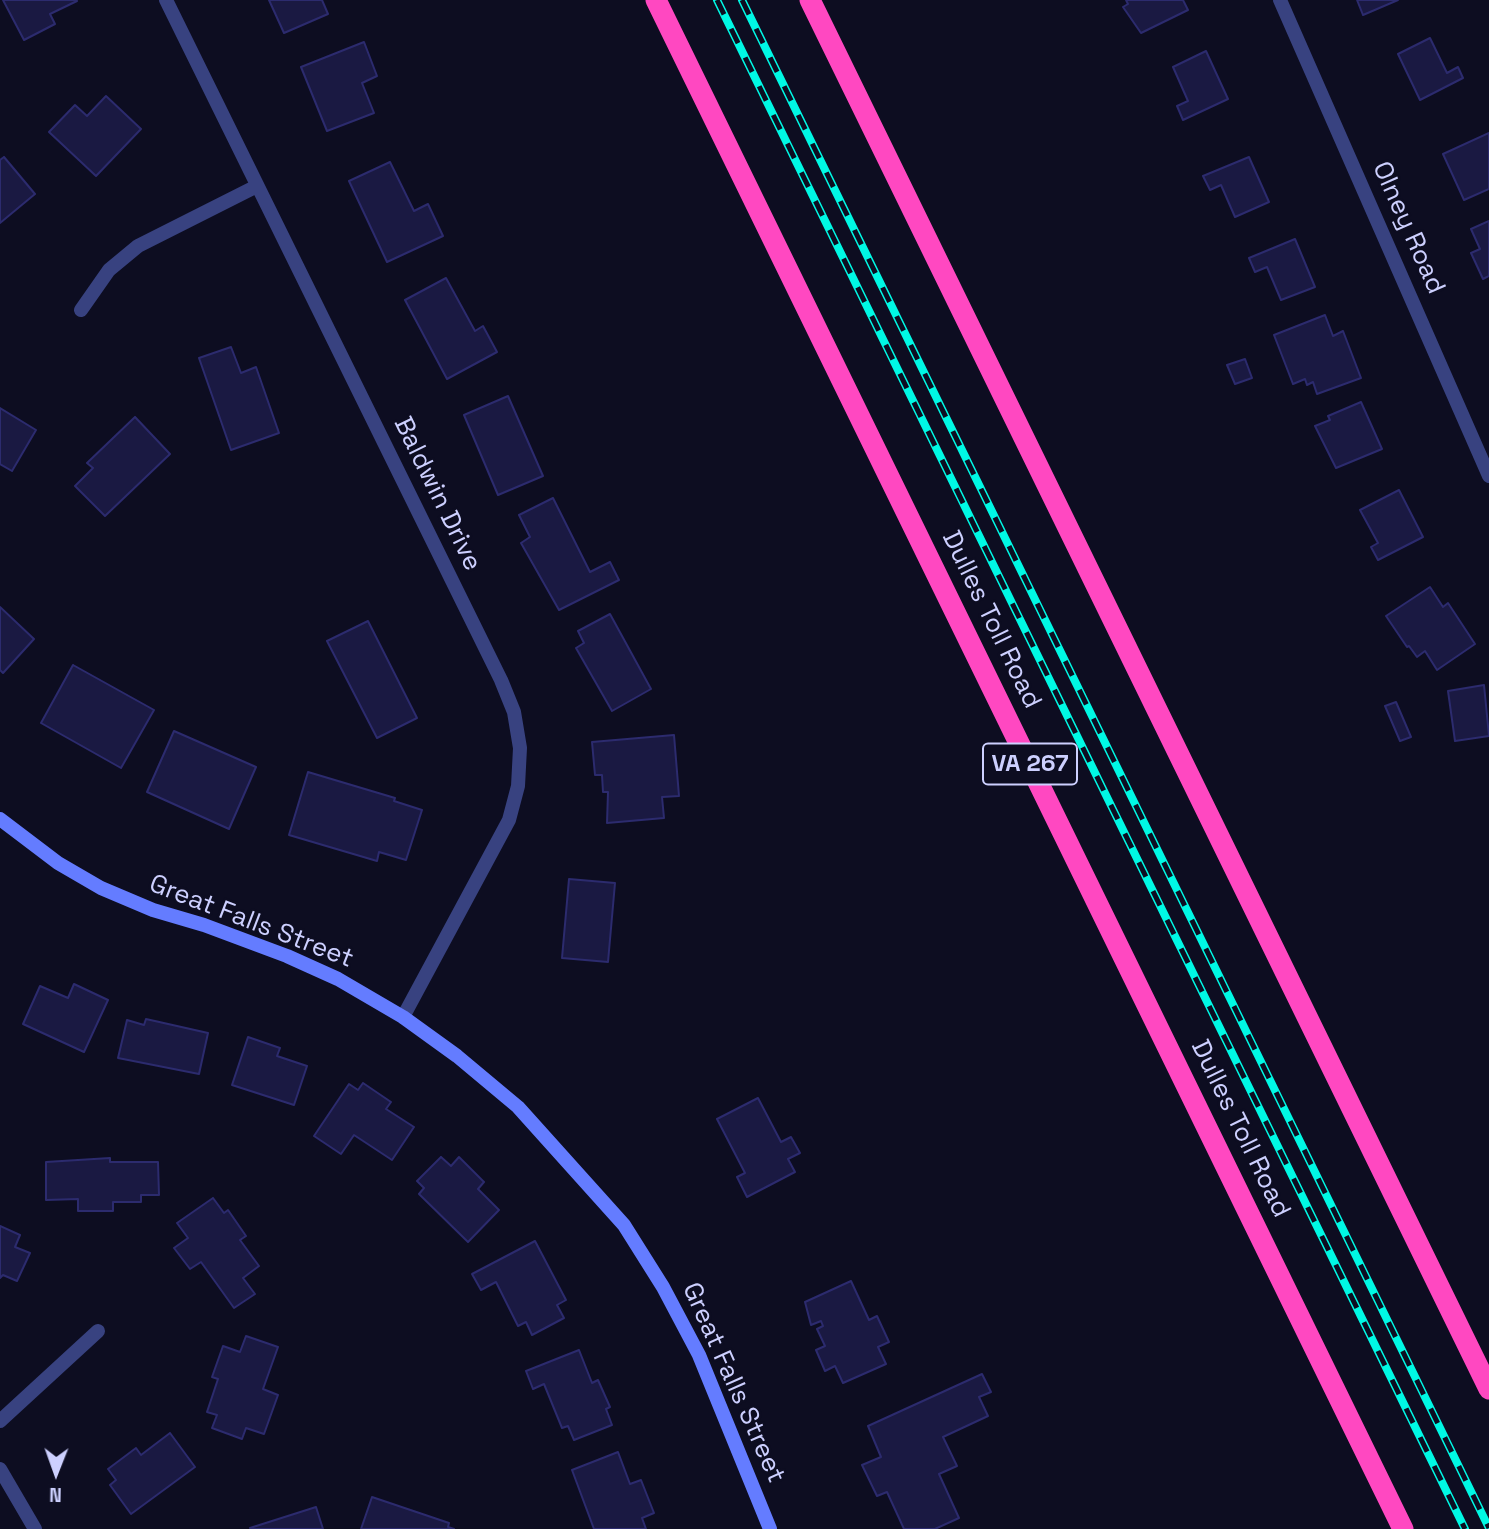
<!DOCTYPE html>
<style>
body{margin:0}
#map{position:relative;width:1489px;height:1529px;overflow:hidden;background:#0d0d21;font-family:"Space Grotesk",sans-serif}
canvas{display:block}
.north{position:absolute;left:21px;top:1438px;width:70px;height:70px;-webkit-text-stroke:5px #0d0d21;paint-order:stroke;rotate:181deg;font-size:19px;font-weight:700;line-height:28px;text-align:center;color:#cdd0ff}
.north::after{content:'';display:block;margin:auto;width:24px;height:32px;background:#cdd0ff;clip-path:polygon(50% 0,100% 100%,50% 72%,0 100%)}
</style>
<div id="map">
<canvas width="1489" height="1529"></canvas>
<div class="north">N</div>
</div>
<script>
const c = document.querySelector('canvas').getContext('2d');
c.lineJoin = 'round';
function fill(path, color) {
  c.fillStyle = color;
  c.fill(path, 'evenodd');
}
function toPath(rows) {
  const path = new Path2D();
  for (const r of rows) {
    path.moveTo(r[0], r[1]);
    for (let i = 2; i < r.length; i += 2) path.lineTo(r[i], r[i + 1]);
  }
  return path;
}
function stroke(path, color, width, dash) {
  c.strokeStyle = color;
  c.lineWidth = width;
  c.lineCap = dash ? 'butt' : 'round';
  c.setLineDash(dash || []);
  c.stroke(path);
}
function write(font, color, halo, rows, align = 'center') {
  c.font = font + ' "Space Grotesk",sans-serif';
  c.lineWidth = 5;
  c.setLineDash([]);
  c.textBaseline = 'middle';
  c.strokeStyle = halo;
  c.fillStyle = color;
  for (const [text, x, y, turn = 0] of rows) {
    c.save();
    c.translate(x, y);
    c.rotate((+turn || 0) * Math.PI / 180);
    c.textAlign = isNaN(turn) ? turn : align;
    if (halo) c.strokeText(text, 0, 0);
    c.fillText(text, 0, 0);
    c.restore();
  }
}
const building = toPath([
 [3,0,76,0,77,1,50,14,55,24,24,40,3,0],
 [269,0,322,0,328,14,284,33,269,0],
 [1126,0,1183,0,1188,10,1141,33,1123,7,1128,4,1126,0],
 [1357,0,1398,0,1363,15,1357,0],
 [1430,38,1447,73,1458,67,1463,78,1420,100,1398,54,1430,38],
 [364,42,377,76,362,83,374,113,327,131,301,67,364,42],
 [1206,51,1228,99,1183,120,1177,106,1188,101,1173,67,1206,51],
 [106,96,141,129,96,176,49,132,75,105,87,116,106,96],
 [1489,133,1489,189,1464,200,1443,154,1489,133],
 [4,157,35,194,0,223,0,160,4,157],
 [1249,157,1269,202,1235,217,1221,185,1210,190,1203,176,1249,157],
 [390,162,414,211,428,204,443,236,387,262,349,181,390,162],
 [1489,221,1489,276,1483,279,1471,253,1480,249,1471,229,1489,221],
 [1295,239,1315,287,1281,300,1267,267,1255,272,1249,258,1295,239],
 [446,278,475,331,483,326,497,352,447,379,405,300,446,278],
 [1325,315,1333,336,1343,331,1361,378,1317,394,1313,382,1307,385,1305,379,1293,384,1274,335,1325,315],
 [231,347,241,373,256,367,279,433,231,450,199,358,231,347],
 [1245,359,1252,378,1235,384,1227,365,1245,359],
 [508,396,543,476,498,495,464,415,508,396],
 [1361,402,1382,449,1336,468,1315,426,1330,420,1328,416,1361,402],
 [0,408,36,430,12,471,0,464,0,408],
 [135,417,170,454,105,516,75,486,93,468,87,463,135,417],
 [1399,490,1423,537,1378,560,1371,547,1378,543,1360,510,1399,490],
 [553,498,590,572,610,562,619,580,559,610,521,543,530,537,519,515,553,498],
 [1430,587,1443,607,1448,603,1475,644,1437,670,1425,651,1417,657,1409,646,1407,647,1386,616,1430,587],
 [0,607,34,639,3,673,0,670,0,607],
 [610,614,651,689,612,711,576,648,584,643,578,631,610,614],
 [368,621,417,718,377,738,327,641,368,621],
 [73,665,154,710,121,768,41,723,73,665],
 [1484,685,1489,736,1455,741,1448,691,1484,685],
 [1396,702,1411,737,1400,741,1385,706,1396,702],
 [174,731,256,767,229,829,147,792,174,731],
 [674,735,679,796,662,797,664,818,607,823,608,792,603,792,602,775,595,775,592,742,674,735],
 [308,772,395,798,394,801,422,810,406,860,379,852,377,861,289,835,308,772],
 [569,879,615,883,608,962,562,958,569,879],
 [74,984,108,1000,84,1052,23,1024,40,986,68,998,74,984],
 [146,1019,208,1033,199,1074,118,1058,127,1020,144,1025,146,1019],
 [248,1037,280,1048,277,1056,307,1066,294,1105,232,1085,248,1037],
 [363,1083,391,1102,386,1109,414,1127,392,1160,354,1135,341,1154,314,1136,349,1084,358,1090,363,1083],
 [758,1098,781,1142,791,1137,800,1153,788,1159,795,1172,747,1197,737,1177,745,1173,717,1119,758,1098],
 [441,1157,451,1166,459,1157,484,1182,478,1189,499,1210,468,1242,419,1194,424,1188,417,1181,441,1157],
 [110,1158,110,1162,158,1162,159,1195,141,1195,141,1202,113,1202,113,1211,78,1211,78,1199,46,1200,46,1162,110,1158],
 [213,1198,224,1213,228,1210,246,1236,240,1240,259,1266,243,1278,255,1294,234,1308,201,1262,190,1269,174,1248,188,1238,177,1223,213,1198],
 [0,1226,20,1235,15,1247,30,1253,17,1281,3,1275,0,1278,0,1226],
 [535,1241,566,1300,557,1305,564,1318,532,1335,526,1322,518,1326,496,1282,481,1290,472,1274,535,1241],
 [851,1281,869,1320,877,1316,889,1342,878,1347,886,1364,843,1383,835,1366,825,1371,816,1350,825,1346,817,1329,823,1326,821,1321,811,1325,805,1302,851,1281],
 [246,1336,278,1347,263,1389,278,1395,264,1434,246,1428,242,1439,212,1428,217,1415,207,1412,218,1379,212,1377,223,1346,240,1352,246,1336],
 [579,1350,592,1383,598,1380,610,1407,606,1409,612,1425,574,1440,568,1426,562,1428,544,1384,533,1389,526,1371,579,1350],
 [982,1374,991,1392,979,1397,988,1416,943,1437,957,1466,939,1474,959,1518,935,1529,904,1529,887,1492,877,1496,862,1465,881,1457,868,1426,982,1374],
 [170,1433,195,1467,131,1514,110,1485,116,1480,108,1469,136,1448,141,1455,170,1433],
 [618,1452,630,1484,641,1480,654,1513,642,1518,646,1529,594,1529,572,1470,618,1452],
 [372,1497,449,1523,448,1527,454,1529,361,1529,372,1497],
 [316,1507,323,1529,251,1529,250,1528,316,1507]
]);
fill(building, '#1a1942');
stroke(building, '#2c2b6e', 2);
stroke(toPath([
 [166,0,501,680,514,712,520,748,518,786,509,820,403,1017],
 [1280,0,1489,476],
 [81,310,109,270,138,246,257,186],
 [0,1421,98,1331],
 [0,1469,35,1529]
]), '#384280', 14);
stroke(toPath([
 [0,819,58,863,101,888,153,910,204,925,287,956,338,979,403,1017,457,1056,518,1107,624,1225,663,1287,699,1355,770,1529]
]), '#647cff', 14);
stroke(toPath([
 [656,0,1403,1529],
 [810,0,1489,1389]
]), '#ff48c1', 21);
const rail = toPath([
 [717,0,1465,1529],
 [742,0,1489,1528]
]);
stroke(rail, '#00f8e4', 8);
stroke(rail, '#0d0d21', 5, [16]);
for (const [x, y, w] of [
 [1030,764,94]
]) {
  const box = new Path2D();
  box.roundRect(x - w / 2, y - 20.5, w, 41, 5);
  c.fillStyle = '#0d0d21';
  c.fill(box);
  stroke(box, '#cdd0ff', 2);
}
write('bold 24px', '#cdd0ff', null, [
 ["VA 267",1030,764]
]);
write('26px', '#cdd0ff', '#0d0d21', [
 ["Olney Road",1408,228,66],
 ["Baldwin Drive",437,494,64],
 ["Dulles Toll Road",991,620,64],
 ["Great Falls Street",251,922,21],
 ["Dulles Toll Road",1240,1129,64],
 ["Great Falls Street",733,1383,66]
]);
</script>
